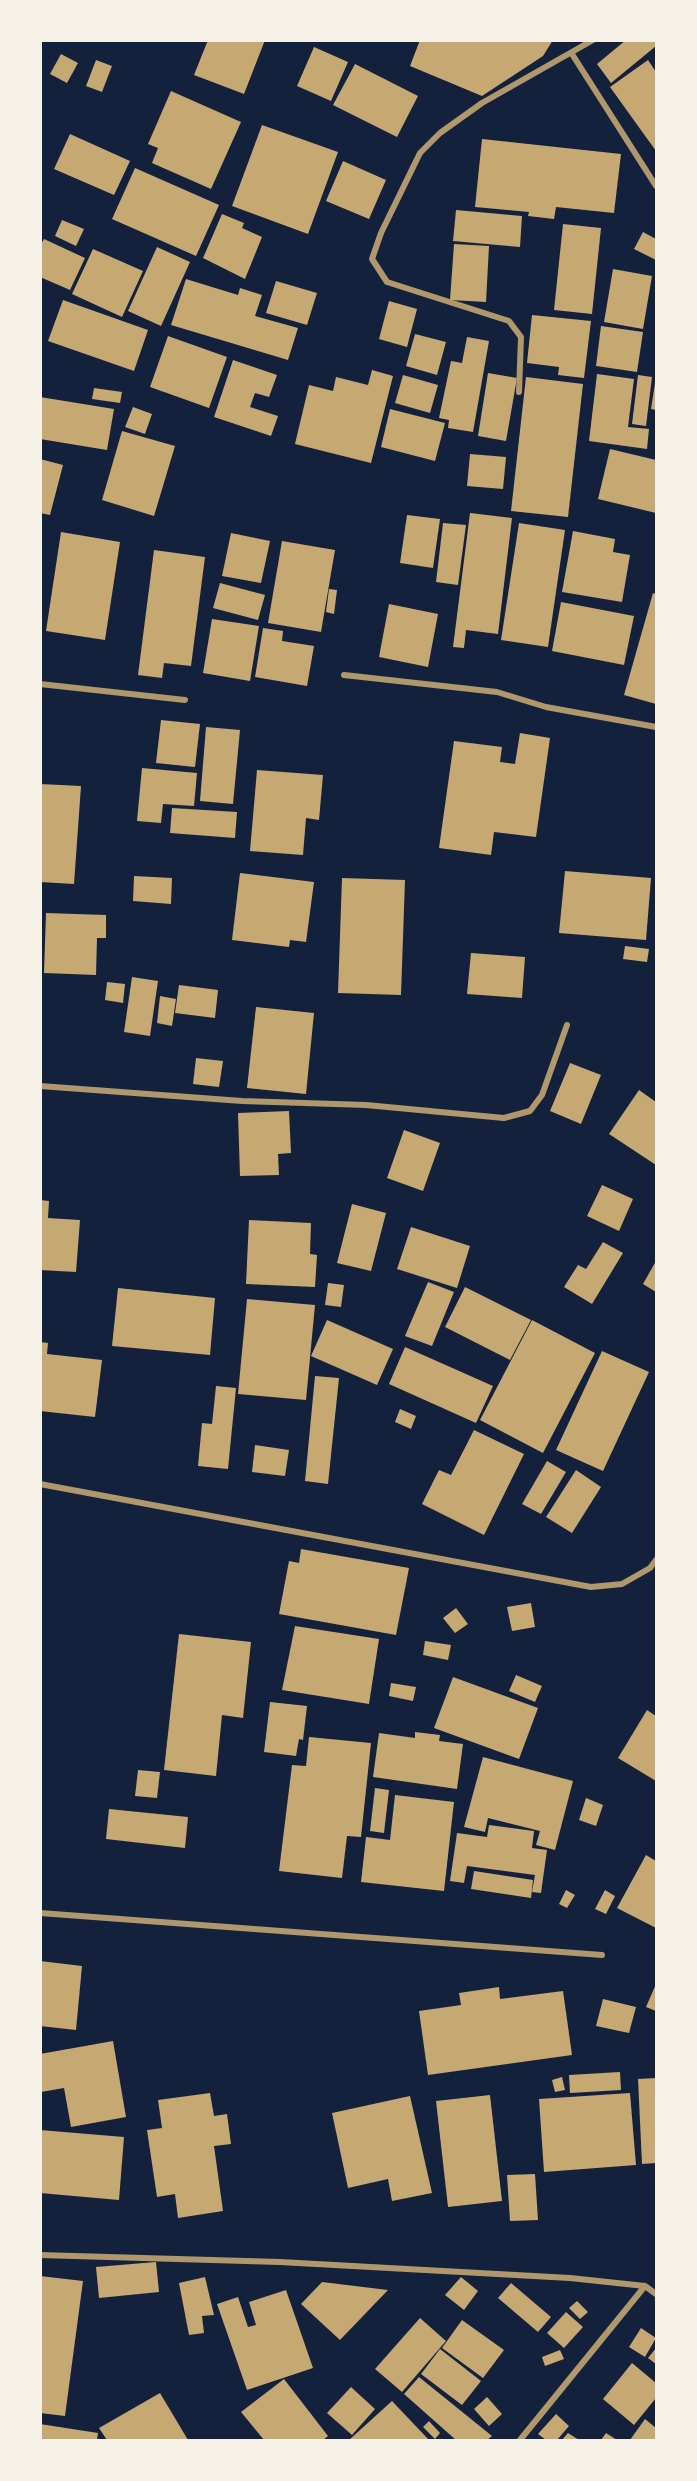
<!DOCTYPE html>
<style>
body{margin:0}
#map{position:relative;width:697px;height:2481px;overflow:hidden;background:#14213d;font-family:"DM Sans",sans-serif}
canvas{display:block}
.frame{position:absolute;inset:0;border:42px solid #f6f1e7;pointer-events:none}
</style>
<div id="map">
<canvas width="697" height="2481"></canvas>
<div class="frame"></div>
</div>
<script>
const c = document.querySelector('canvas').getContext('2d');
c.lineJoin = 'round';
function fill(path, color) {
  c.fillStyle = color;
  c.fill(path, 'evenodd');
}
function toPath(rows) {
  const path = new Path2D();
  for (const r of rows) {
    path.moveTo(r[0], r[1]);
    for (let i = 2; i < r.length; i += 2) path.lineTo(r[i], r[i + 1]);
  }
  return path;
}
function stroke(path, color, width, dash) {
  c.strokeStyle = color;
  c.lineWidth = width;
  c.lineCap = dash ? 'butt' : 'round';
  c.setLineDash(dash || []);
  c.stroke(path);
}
fill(toPath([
 [208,40,265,40,244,94,194,75],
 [420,40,553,40,543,56,482,96,410,66],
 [626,40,656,40,656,46,611,83,597,64],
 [314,47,348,62,331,101,297,86],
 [61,54,78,63,67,83,50,74],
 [96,60,112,66,102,92,86,86],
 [648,60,656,72,656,151,610,87],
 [355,64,418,96,397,137,333,105],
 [171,91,241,122,211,189,152,163,158,148,148,144],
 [262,125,338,152,308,234,232,206],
 [70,134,130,161,114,195,54,169],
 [482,139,621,154,614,213,556,207,554,219,528,216,529,212,475,207],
 [343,161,386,180,369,219,326,201],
 [135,168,219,205,196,256,112,219],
 [456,210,522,216,520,247,453,241],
 [222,214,244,223,242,228,262,237,245,279,203,258],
 [62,220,84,229,76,246,55,236],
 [563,224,601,228,592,314,554,310],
 [643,232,656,239,656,260,634,249],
 [44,239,85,258,70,290,40,277,40,246],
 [454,244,489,246,486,302,450,300],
 [157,247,190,262,161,326,128,311],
 [93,249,143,271,122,317,72,294],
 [613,269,652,276,643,329,604,322],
 [186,279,238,295,240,288,262,295,255,316,298,328,288,360,171,325],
 [276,281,317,293,307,325,266,313],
 [63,300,148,330,134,371,48,341],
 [389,301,417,309,407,347,379,339],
 [532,315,591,321,584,378,558,375,559,367,527,363],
 [601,326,643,332,637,372,596,366],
 [415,334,446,342,437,375,406,366],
 [168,336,227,357,209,408,150,387],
 [467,337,489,341,473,432,448,428,449,420,439,418,451,361,462,363],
 [233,360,277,375,269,397,255,393,250,407,278,416,271,436,214,417],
 [372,370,393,376,371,463,295,444,309,385,333,391,336,377,368,385],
 [488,373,517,378,506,441,478,436],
 [597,374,634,379,628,427,649,429,647,449,589,441],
 [403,375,438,385,430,413,395,403],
 [638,375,652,377,646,426,632,424],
 [526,377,583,384,568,517,511,511],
 [655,383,656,383,656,410,651,409],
 [94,388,122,392,120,403,92,399],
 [40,397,114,409,107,450,40,439],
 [133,407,152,414,145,434,125,427],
 [390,409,445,423,435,461,381,447],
 [122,431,175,446,154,516,102,500],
 [610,449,656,460,656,513,598,499],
 [470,454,506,457,503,489,467,486],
 [40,459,63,465,50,515,40,513],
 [470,513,512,518,498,634,466,630,464,648,453,647],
 [407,515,440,519,433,568,400,563],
 [443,523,466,525,458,585,436,582],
 [519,523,565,530,548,647,501,640],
 [573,531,615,539,613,552,630,555,622,602,562,592],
 [61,532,120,542,105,640,46,631],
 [231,533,270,541,261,583,222,576],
 [282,541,335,550,321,632,268,623],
 [154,550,205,557,191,666,164,663,162,678,138,675],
 [220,583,265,595,258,620,213,608],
 [329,589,337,590,334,614,326,612],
 [653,593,656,594,656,704,624,695],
 [561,602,634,616,624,665,552,651],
 [389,604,438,614,428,667,379,657],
 [212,619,259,626,250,681,203,673],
 [263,628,283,631,282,641,314,646,307,686,255,677],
 [161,720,200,724,195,767,156,763],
 [206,727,240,730,233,804,200,801],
 [520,733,550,738,536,837,494,832,491,855,439,848,454,741,502,747,500,762,515,764],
 [142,768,197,773,194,806,163,804,161,823,137,821],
 [257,770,323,775,319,820,306,818,303,855,250,851],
 [40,784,81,786,74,884,40,882],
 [172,808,237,812,235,838,170,833],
 [565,871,651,878,646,940,559,933],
 [240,873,314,882,306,942,290,940,289,947,232,940],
 [134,876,172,878,171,904,133,901],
 [342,878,405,880,401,995,338,993],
 [46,913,106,915,106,938,97,938,96,975,44,973],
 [625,946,649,949,647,962,623,959],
 [471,953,525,957,522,998,467,994],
 [132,977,158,981,150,1036,124,1032],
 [107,982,125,984,123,1003,105,1000],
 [179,985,218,990,215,1018,175,1013],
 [160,996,176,999,172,1026,157,1023],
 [256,1007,314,1013,306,1094,247,1088],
 [196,1058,223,1061,219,1087,193,1084],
 [570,1063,601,1075,581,1124,550,1111],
 [639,1090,656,1102,656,1165,609,1134],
 [289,1111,291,1153,278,1154,279,1175,240,1176,238,1113],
 [404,1130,440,1143,423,1191,387,1178],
 [602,1185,633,1199,619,1231,587,1216],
 [40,1200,49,1201,48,1218,80,1220,76,1272,40,1270],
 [352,1204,386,1213,371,1271,337,1263],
 [249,1220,311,1223,310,1254,317,1255,315,1287,246,1284],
 [411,1227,470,1246,457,1288,397,1269],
 [603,1242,623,1253,592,1304,564,1287,578,1265,586,1269],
 [656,1261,656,1292,643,1284],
 [428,1282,454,1292,432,1346,405,1336],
 [328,1283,344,1285,341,1307,325,1305],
 [465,1287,531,1320,510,1360,445,1327],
 [118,1288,215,1298,210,1355,112,1346],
 [247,1299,315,1305,306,1400,238,1394],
 [327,1320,393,1349,377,1385,311,1356],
 [532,1320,595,1353,543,1453,480,1420],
 [40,1342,48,1343,47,1354,102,1360,95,1417,40,1411],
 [405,1347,493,1386,476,1423,389,1384],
 [602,1351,649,1372,603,1471,556,1450],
 [315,1376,339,1378,328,1484,305,1481],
 [216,1386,236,1388,228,1469,198,1466,202,1423,212,1424],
 [400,1409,416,1416,411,1429,395,1422],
 [474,1430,524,1454,484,1535,422,1504,439,1470,451,1475],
 [255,1445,289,1450,285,1476,252,1472],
 [547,1461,566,1472,541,1514,522,1504],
 [576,1470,601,1487,572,1533,546,1517],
 [301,1549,409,1568,396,1635,279,1614,289,1561,299,1563],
 [531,1603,535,1627,512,1631,507,1607],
 [456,1608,468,1624,455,1633,443,1618],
 [295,1626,379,1639,369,1704,282,1690],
 [179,1634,251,1642,243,1718,222,1715,216,1776,164,1770],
 [425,1641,451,1645,448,1660,423,1655],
 [516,1675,542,1686,535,1702,509,1691],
 [453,1677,538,1708,519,1759,434,1728],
 [391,1683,416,1687,413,1701,389,1696],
 [270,1702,307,1706,303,1740,299,1739,296,1756,264,1752],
 [647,1710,656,1716,656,1781,618,1758],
 [415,1732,440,1735,439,1741,463,1744,457,1789,373,1777,379,1733,415,1738],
 [309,1737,371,1743,361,1837,347,1836,342,1878,279,1871,292,1765,306,1766],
 [483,1757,573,1781,555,1850,536,1845,540,1831,488,1818,485,1832,464,1827],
 [138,1770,160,1772,157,1798,135,1796],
 [375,1788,389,1790,384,1833,370,1831],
 [395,1795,454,1802,444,1891,361,1882,366,1837,390,1840],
 [586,1798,603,1805,596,1826,579,1820],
 [109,1809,188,1817,185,1848,106,1839],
 [489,1825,534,1831,532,1848,547,1850,541,1893,532,1892,535,1875,467,1866,464,1883,450,1881,457,1833,487,1837],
 [646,1855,656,1861,656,1928,617,1908],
 [474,1871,533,1880,531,1898,471,1889],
 [566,1890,575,1895,567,1908,559,1904],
 [605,1890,615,1896,606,1914,595,1909],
 [40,1961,82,1966,76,2030,40,2026],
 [656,1984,656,2011,646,2007],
 [499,1987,500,1999,563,1991,572,2055,428,2075,419,2011,461,2005,459,1993],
 [603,1999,636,2007,629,2033,596,2026],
 [113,2041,126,2117,71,2127,64,2088,41,2092,40,2054],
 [620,2072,621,2090,570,2093,569,2075],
 [562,2077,565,2090,555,2092,552,2080],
 [656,2078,656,2163,642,2164,638,2079],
 [210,2093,214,2116,227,2114,231,2144,214,2146,223,2211,178,2218,175,2194,157,2197,147,2130,162,2128,158,2100],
 [630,2093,636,2165,544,2172,539,2099],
 [490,2095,502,2201,448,2207,436,2101],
 [410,2096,432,2193,392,2201,388,2179,348,2188,332,2113],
 [40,2130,124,2137,119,2200,40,2193],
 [535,2174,538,2220,510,2221,507,2175],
 [156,2262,159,2292,99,2298,96,2267],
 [40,2276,83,2281,65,2416,40,2413],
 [205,2277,214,2315,202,2316,204,2333,189,2335,179,2283],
 [461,2277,478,2291,464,2310,445,2295],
 [322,2282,388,2290,340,2340,301,2304],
 [511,2283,551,2317,538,2332,498,2298],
 [286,2290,313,2368,247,2390,217,2304,238,2297,248,2327,256,2325,249,2302],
 [577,2301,588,2312,580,2319,569,2308],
 [566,2312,583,2327,564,2348,547,2333],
 [420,2318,446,2341,402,2392,375,2369],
 [462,2320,504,2350,483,2378,442,2348],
 [641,2328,656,2338,645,2357,629,2347],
 [656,2348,656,2364,648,2358],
 [440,2349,481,2381,462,2405,421,2374],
 [560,2350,564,2359,545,2366,542,2357],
 [632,2363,656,2383,656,2398,634,2425,603,2399],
 [419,2377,492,2436,487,2440,456,2440,404,2394],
 [284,2379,328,2436,323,2440,264,2440,241,2412],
 [351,2387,375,2409,352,2435,327,2413],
 [160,2393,188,2440,107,2440,99,2428],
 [487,2397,502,2414,489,2426,474,2409],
 [392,2401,429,2440,349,2440],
 [556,2414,569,2426,557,2440,546,2440,538,2434],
 [645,2419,656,2428,656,2440,630,2440],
 [429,2421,440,2433,435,2439,423,2427],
 [40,2424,98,2433,97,2440,40,2440],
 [568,2433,579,2440,562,2440],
 [606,2433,617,2440,601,2440]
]), '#c6a872');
stroke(toPath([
 [572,54,656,186],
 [519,392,521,337,509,321,387,282,372,259,381,233,420,153,440,133,482,103,593,40],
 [344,675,497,692,546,707,656,727],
 [40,684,185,700],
 [40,1086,242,1101,366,1105,504,1118,530,1111,542,1095,567,1025],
 [40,1484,591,1587,622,1584,650,1568,656,1560],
 [40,1913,602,1955],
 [40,2255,280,2262,570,2278,645,2286,656,2294],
 [520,2440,645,2286]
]), '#b1986c', 6);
</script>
